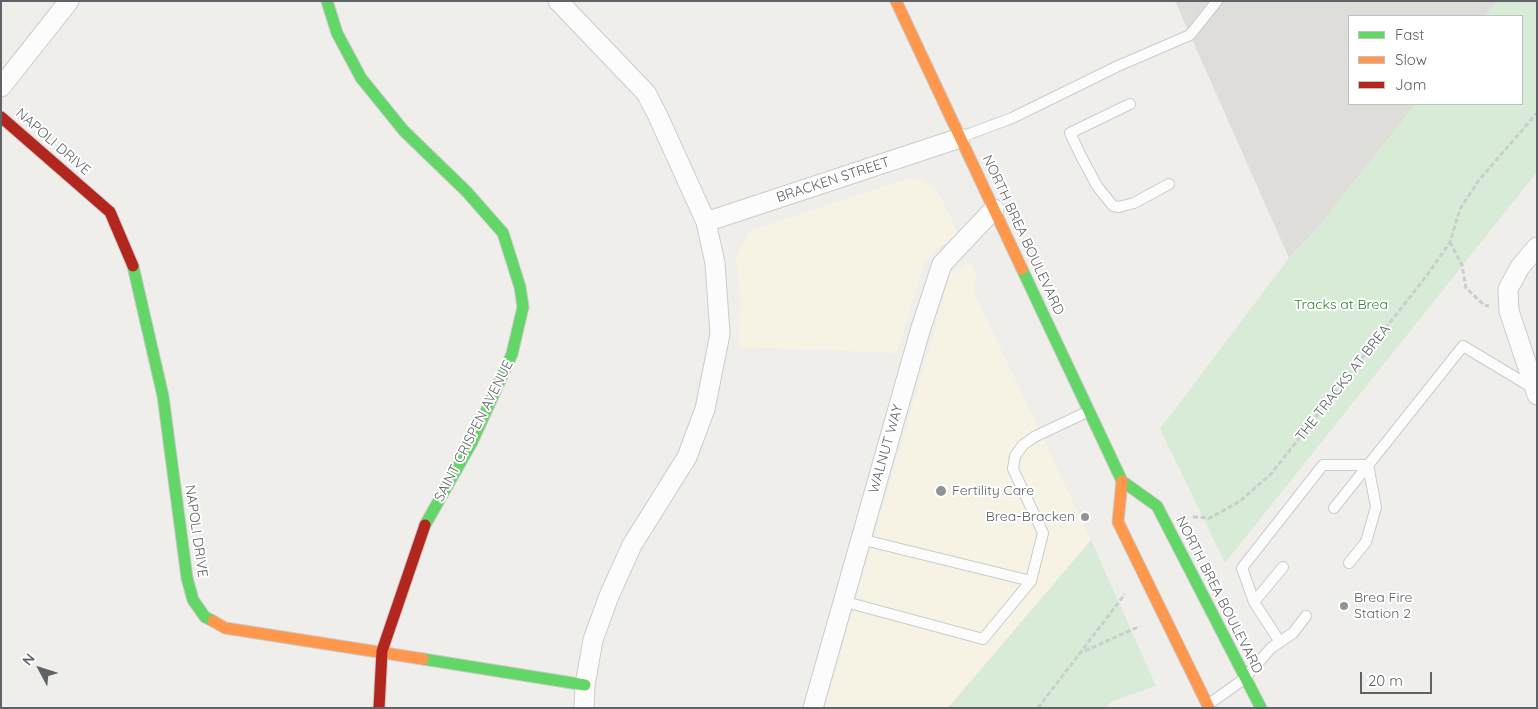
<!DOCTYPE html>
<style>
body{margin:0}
#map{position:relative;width:1538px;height:709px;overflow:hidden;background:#efeeea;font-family:Quicksand,sans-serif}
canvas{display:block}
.frame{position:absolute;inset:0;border:2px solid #5f6368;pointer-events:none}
.legend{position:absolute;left:1348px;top:15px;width:175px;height:90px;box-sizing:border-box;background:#fff;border:1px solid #bfc1c3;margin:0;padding:6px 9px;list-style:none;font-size:15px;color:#5f6368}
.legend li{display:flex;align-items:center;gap:10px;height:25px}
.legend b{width:25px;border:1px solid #bfc1c3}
.north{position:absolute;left:15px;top:644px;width:50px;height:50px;-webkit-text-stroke:4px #fff;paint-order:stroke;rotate:310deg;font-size:14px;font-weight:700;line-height:20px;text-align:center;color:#5f6368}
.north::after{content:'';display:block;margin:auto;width:18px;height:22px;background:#5f6368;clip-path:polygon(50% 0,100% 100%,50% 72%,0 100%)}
.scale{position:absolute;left:1360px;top:672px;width:72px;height:22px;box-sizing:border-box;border:2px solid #5f6368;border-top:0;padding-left:6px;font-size:15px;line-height:18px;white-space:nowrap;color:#5f6368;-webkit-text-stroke:4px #fff;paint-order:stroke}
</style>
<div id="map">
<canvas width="1538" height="709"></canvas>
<div class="frame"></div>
<ul class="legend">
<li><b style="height:6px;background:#63d668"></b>Fast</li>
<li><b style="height:6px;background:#ff974d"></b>Slow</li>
<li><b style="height:6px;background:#b3261e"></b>Jam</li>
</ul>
<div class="north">N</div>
<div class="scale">20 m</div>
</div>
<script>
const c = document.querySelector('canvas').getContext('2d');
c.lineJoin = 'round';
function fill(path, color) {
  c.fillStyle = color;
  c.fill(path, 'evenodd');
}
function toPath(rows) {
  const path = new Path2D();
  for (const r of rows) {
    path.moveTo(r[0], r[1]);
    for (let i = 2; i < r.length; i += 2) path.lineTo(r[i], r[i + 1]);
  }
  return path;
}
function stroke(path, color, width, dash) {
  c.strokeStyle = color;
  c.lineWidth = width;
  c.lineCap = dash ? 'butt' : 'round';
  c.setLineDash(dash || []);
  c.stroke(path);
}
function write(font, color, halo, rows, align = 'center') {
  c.font = font + ' Quicksand,sans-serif';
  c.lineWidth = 4;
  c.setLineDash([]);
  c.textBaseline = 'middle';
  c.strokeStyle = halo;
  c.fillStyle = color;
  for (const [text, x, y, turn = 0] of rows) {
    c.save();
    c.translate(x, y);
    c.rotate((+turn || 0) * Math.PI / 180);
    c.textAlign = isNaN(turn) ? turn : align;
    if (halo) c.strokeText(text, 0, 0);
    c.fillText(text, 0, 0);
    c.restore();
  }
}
fill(toPath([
 [910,178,925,181,939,194,959,235,940,246,925,262,897,353,739,347,740,298,736,257,749,231],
 [970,262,976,274,973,290,1091,540,948,708,825,708,950,275]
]), '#f7f3e4');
fill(toPath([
 [1175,1,1497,1,1485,16,1349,16,1349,104,1416,104,1314,232,1289,258]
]), '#dfddda');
fill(toPath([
 [1497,1,1537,1,1537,172,1225,563,1160,429,1289,258,1314,232,1416,104,1522,104,1522,16,1485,16],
 [1091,540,1156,686,1112,701,1106,708,948,708]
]), '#d8ebd6');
const lane = toPath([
 [1130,104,1070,133,1081,156,1097,186,1113,206,1119,207,1134,203,1169,184],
 [961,137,1012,118,1118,66,1190,35,1217,1],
 [1334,508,1463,346,1533,388],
 [860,539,1031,581],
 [842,601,983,639,1031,581,1043,533,1013,469,1015,456,1023,445,1034,437,1089,411],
 [1254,602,1283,567],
 [1280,642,1254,602,1242,568,1323,465,1368,465,1376,507,1366,542,1349,563],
 [1209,704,1244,679,1271,648,1293,633,1306,616]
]);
const street = toPath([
 [558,1,646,93,657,114,706,222,715,263,720,334,705,409,687,457,632,545,609,596,593,640,585,685,584,708],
 [1,87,69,1],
 [706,222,960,138],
 [1537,247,1520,267,1508,289,1509,311,1537,395],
 [813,708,920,331,942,264,994,209]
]);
const fast = toPath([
 [327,1,337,33,361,78,404,131,467,192,503,233,520,287,523,307,512,354,472,442,425,525],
 [133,266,163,396,187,578,193,600,205,617,213,621],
 [1022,269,1122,481,1157,506,1261,708],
 [423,659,585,685]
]);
const slow = toPath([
 [896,1,1022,269],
 [1122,481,1118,522,1209,708],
 [213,621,225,628,423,659]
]);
const jam = toPath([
 [1,117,110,212,133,266],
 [379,708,382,651,425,525]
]);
stroke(lane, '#cbcccc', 12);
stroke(street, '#cbcccc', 21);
stroke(fast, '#cacacb', 13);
stroke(slow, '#cacacb', 13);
stroke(jam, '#cacacb', 13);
stroke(toPath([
 [1450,242,1462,265,1466,288,1484,305,1489,306],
 [1193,517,1210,518,1240,501,1271,474,1428,274,1450,242,1460,209,1479,180,1537,113],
 [1078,654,1140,626],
 [1038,708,1125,594]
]), '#cacfcc', 3, [5, 2.5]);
stroke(lane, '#fdfcfc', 10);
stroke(street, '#fdfcfc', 19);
stroke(fast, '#63d668', 11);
stroke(slow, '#ff974d', 11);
stroke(jam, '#b3261e', 11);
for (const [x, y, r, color] of [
 [941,491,6,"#919496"],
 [1085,517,5,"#919496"],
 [1344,606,5,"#919496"]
]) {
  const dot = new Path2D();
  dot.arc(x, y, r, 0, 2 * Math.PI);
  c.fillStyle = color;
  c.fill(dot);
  stroke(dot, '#fff', 2);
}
write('14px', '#5f6368', '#fff', [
 ["NAPOLI DRIVE",53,142,41],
 ["BRACKEN STREET",833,180,-18],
 ["NORTH BREA BOULEVARD",1023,235,65],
 ["THE TRACKS AT BREA",1343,383,-52],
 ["SAINT CRISPEN AVENUE",474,431,-63],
 ["WALNUT WAY",886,449,-74],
 ["NAPOLI DRIVE",196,531,82],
 ["NORTH BREA BOULEVARD",1219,595,63]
]);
write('14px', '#348238', '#fff', [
 ["Tracks at Brea",1341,305]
]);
write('14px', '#5f6368', '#fff', [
 ["Fertility Care",952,491],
 ["Brea-Bracken",1075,517,"right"],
 ["Brea Fire",1354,598],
 ["Station 2",1354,614]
], 'left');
</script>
